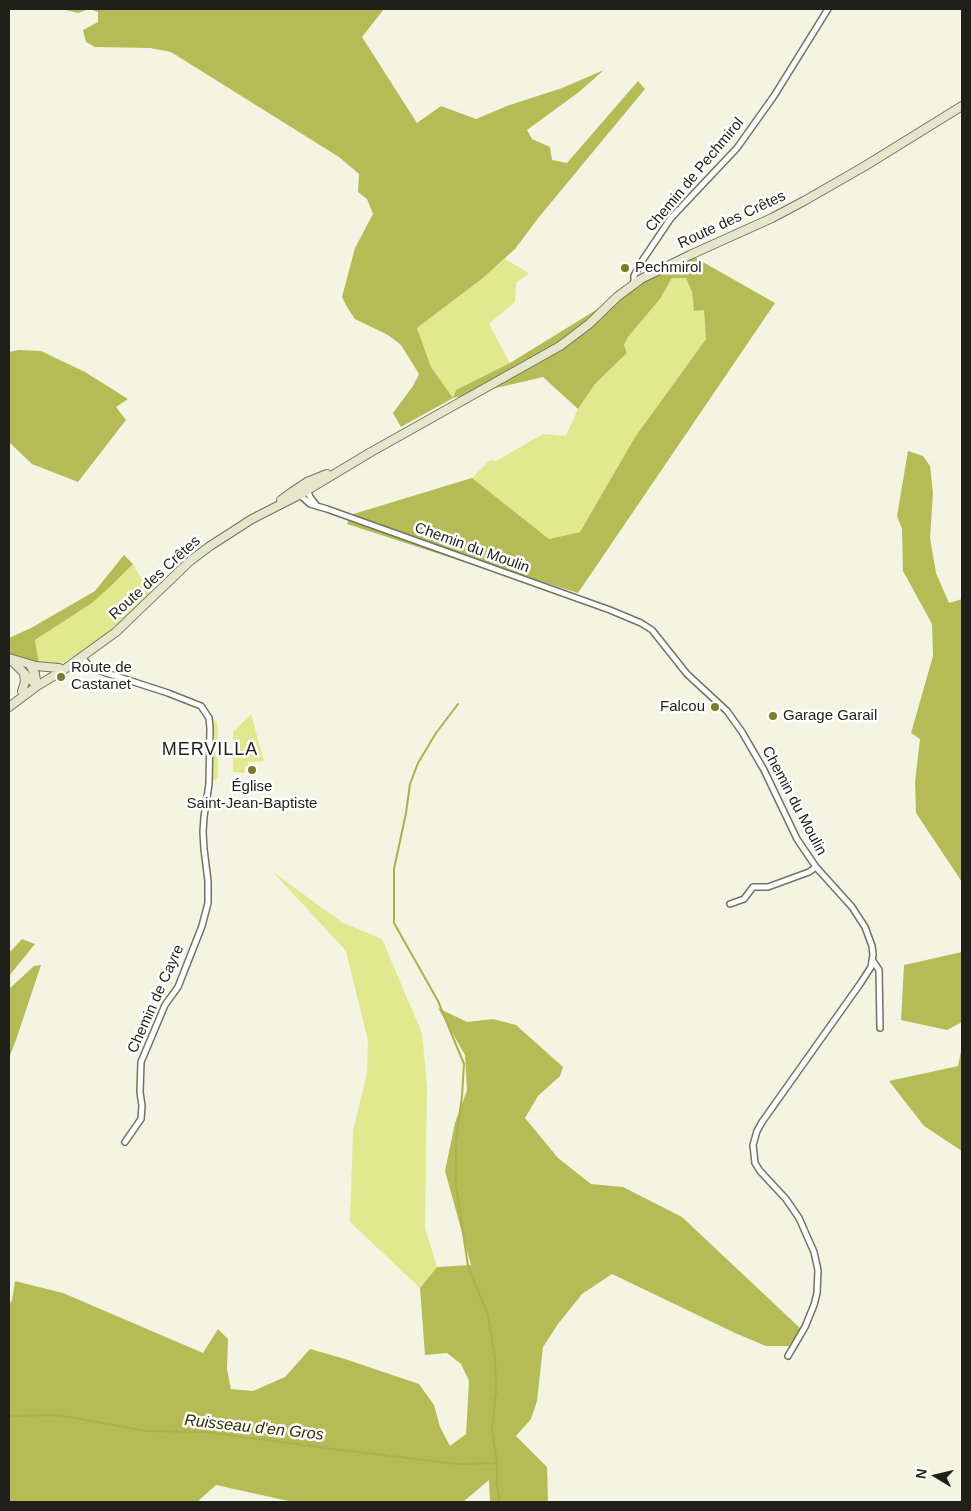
<!DOCTYPE html>
<meta charset="utf-8">
<style>
body{margin:0}
#map{position:relative;width:971px;height:1511px;overflow:hidden;background:#f3f5e2;font-family:Helvetica,sans-serif}
canvas{display:block}
.frame{position:absolute;inset:0;border:10px solid #1f2019;pointer-events:none}
.north{position:absolute;left:911px;top:1451px;width:50px;height:50px;-webkit-text-stroke:4px #fff;paint-order:stroke;rotate:279deg;font-size:14px;font-weight:700;line-height:20px;text-align:center;color:#1f2019}
.north::after{content:'';display:block;margin:auto;width:18px;height:22px;background:#1f2019;clip-path:polygon(50% 0,100% 100%,50% 72%,0 100%)}
</style>
<div id="map">
<canvas width="971" height="1511"></canvas>
<div class="frame"></div>
<div class="north">N</div>
</div>
<script>
const c = document.querySelector('canvas').getContext('2d');
c.lineJoin = 'round';
function fill(path, color) {
  c.fillStyle = color;
  c.fill(path, 'evenodd');
}
function toPath(rows) {
  const path = new Path2D();
  for (const r of rows) {
    path.moveTo(r[0], r[1]);
    for (let i = 2; i < r.length; i += 2) path.lineTo(r[i], r[i + 1]);
  }
  return path;
}
function stroke(path, color, width, dash) {
  c.strokeStyle = color;
  c.lineWidth = width;
  c.lineCap = dash ? 'butt' : 'round';
  c.setLineDash(dash || []);
  c.stroke(path);
}
function write(font, color, halo, rows, align = 'center') {
  c.font = font + ' Helvetica,sans-serif';
  c.lineWidth = 5;
  c.setLineDash([]);
  c.textBaseline = 'middle';
  c.strokeStyle = halo;
  c.fillStyle = color;
  for (const [text, x, y, turn = 0] of rows) {
    c.save();
    c.translate(x, y);
    c.rotate((+turn || 0) * Math.PI / 180);
    c.textAlign = isNaN(turn) ? turn : align;
    if (halo) c.strokeText(text, 0, 0);
    c.fillText(text, 0, 0);
    c.restore();
  }
}
fill(toPath([
 [505,259,529,273,516,283,515,302,489,324,510,363,456,390,453,398,431,367,417,328,483,278],
 [673,277,686,278,692,292,694,311,704,310,706,339,635,437,580,532,549,539,472,478,490,460,496,461,543,434,566,436,578,409,595,384,627,353,624,345,628,337,660,299],
 [133,564,150,594,133,611,104,636,84,650,59,665,39,664,35,640,92,603],
 [251,714,264,761,248,762,248,766,245,766,244,773,233,772,233,732],
 [214,719,217,723,218,733,218,776,215,781,212,778,214,740,213,720],
 [273,872,343,923,382,939,422,1033,427,1085,425,1228,437,1267,420,1288,350,1222,353,1131,367,1073,368,1041,346,951]
]), '#e2e88e');
fill(toPath([
 [61,9,384,9,362,37,417,123,441,106,476,119,507,106,562,88,604,70,579,92,527,130,532,139,550,147,552,160,567,163,638,81,645,89,539,217,515,249,483,278,417,328,431,367,453,398,456,390,510,363,651,276,694,257,775,303,578,593,501,569,495,572,347,524,350,515,472,478,549,539,580,532,635,437,706,339,704,310,694,311,692,292,686,278,672,278,660,299,628,337,624,345,627,353,595,384,578,409,543,377,453,398,401,427,393,413,413,386,419,374,401,345,388,335,355,319,347,307,342,297,355,248,373,214,367,199,358,192,359,174,339,157,171,52,150,48,95,47,86,42,83,30,98,22,98,12,89,9,78,13],
 [18,350,41,351,85,372,128,399,116,407,126,420,78,482,32,464,9,442,9,352],
 [908,451,923,456,930,466,933,493,930,538,936,573,949,603,962,599,962,882,916,813,915,782,920,739,911,733,933,656,932,624,903,571,902,529,897,516],
 [124,555,133,564,113,584,92,603,35,640,39,664,9,656,9,638,31,628,95,591],
 [22,939,35,944,9,976,9,953],
 [962,952,962,1022,947,1030,901,1020,904,965],
 [41,965,16,1040,9,1058,9,989,34,966],
 [438,1008,467,1022,493,1019,516,1025,563,1067,560,1076,538,1096,525,1118,558,1158,591,1184,623,1187,682,1217,801,1329,789,1346,766,1346,735,1333,612,1274,582,1294,558,1324,543,1347,537,1401,531,1419,516,1436,547,1467,548,1502,490,1502,489,1480,463,1502,293,1502,216,1485,197,1502,9,1502,9,1305,12,1300,15,1281,63,1293,203,1353,218,1329,228,1339,227,1369,231,1389,253,1391,285,1377,310,1349,342,1358,419,1384,434,1405,440,1427,450,1446,466,1434,469,1381,461,1364,447,1353,425,1355,420,1288,437,1267,471,1265,445,1171,455,1123,467,1090,465,1055],
 [962,1046,962,1151,924,1126,889,1081,958,1066]
]), '#b6bc55');
stroke(toPath([
 [458,704,436,733,418,763,410,784,406,813,394,869,394,923,438,1001,464,1064,462,1096,456,1140,456,1185,468,1266,488,1315,495,1359,496,1390,492,1430,497,1463,497,1486,500,1502],
 [9,1416,58,1415,147,1431,206,1432,334,1449,457,1464,497,1463]
]), '#acb14b', 2);
const street = toPath([
 [634,283,634,276,642,261,671,218,737,148,774,96,828,9],
 [307,489,310,497,317,506],
 [301,492,301,496,310,504,327,509,610,610,641,623,652,630,687,674,727,711,742,732,764,770,797,839,816,867,852,907,865,927,872,946,873,955,871,967,860,984,762,1122,757,1131,753,1145,755,1163,760,1171,786,1199,799,1218,814,1252,818,1270,817,1293,814,1305,805,1327,788,1356],
 [82,657,91,668,168,693,201,706,209,718,210,728,209,784,204,817,203,832,204,849,208,881,208,903,202,926,178,987,165,1005,141,1062,140,1092,142,1106,141,1119,125,1142],
 [730,904,744,899,753,887,768,887,809,872,816,867],
 [873,961,879,970,880,1028]
]);
const secondary = toPath([
 [281,500,292,492,307,482,327,474],
 [9,658,36,666,59,668],
 [12,661,37,686],
 [30,665,35,674,37,686],
 [22,691,25,682,24,674],
 [9,707,37,686,62,671,116,632,190,561,210,546,252,519,301,494,371,452,560,346,589,324,617,297,641,279,690,255,772,218,804,201,865,166,962,106]
]);
stroke(street, '#727463', 8);
stroke(secondary, '#727463', 10);
stroke(street, '#fff', 5);
stroke(secondary, '#e5e7cd', 8);
for (const [x, y, r, color] of [
 [625,268,5,"#797d26"],
 [61,677,5,"#797d26"],
 [715,707,5,"#797d26"],
 [773,716,5,"#797d26"],
 [252,770,5,"#797d26"]
]) {
  const dot = new Path2D();
  dot.arc(x, y, r, 0, 2 * Math.PI);
  c.fillStyle = color;
  c.fill(dot);
  stroke(dot, '#fff', 2);
}
write('15px', '#1f2019', '#fff', [
 ["Chemin de Pechmirol",695,175,-50],
 ["Route des Crêtes",732,220,-25],
 ["Chemin du Moulin",472,548,20],
 ["Route des Crêtes",155,578,-42],
 ["Chemin du Moulin",794,801,62],
 ["Chemin de Cayre",156,999,-66]
]);
write('15px', '#1f2019', '#fff', [
 ["Pechmirol",635,268],
 ["Route de",71,668],
 ["Castanet",71,685],
 ["Falcou",705,707,"right"],
 ["Garage Garail",783,716],
 ["Église",252,787,"center"],
 ["Saint-Jean-Baptiste",252,804,"center"]
], 'left');
write('italic 16px', '#2e3003', '#fff', [
 ["Ruisseau d'en Gros",254,1428,6]
]);
c.letterSpacing = '1px';
write('18px', '#1f2019', '#fff', [
 ["MERVILLA",210,750]
]);
c.letterSpacing = '0px';
</script>
